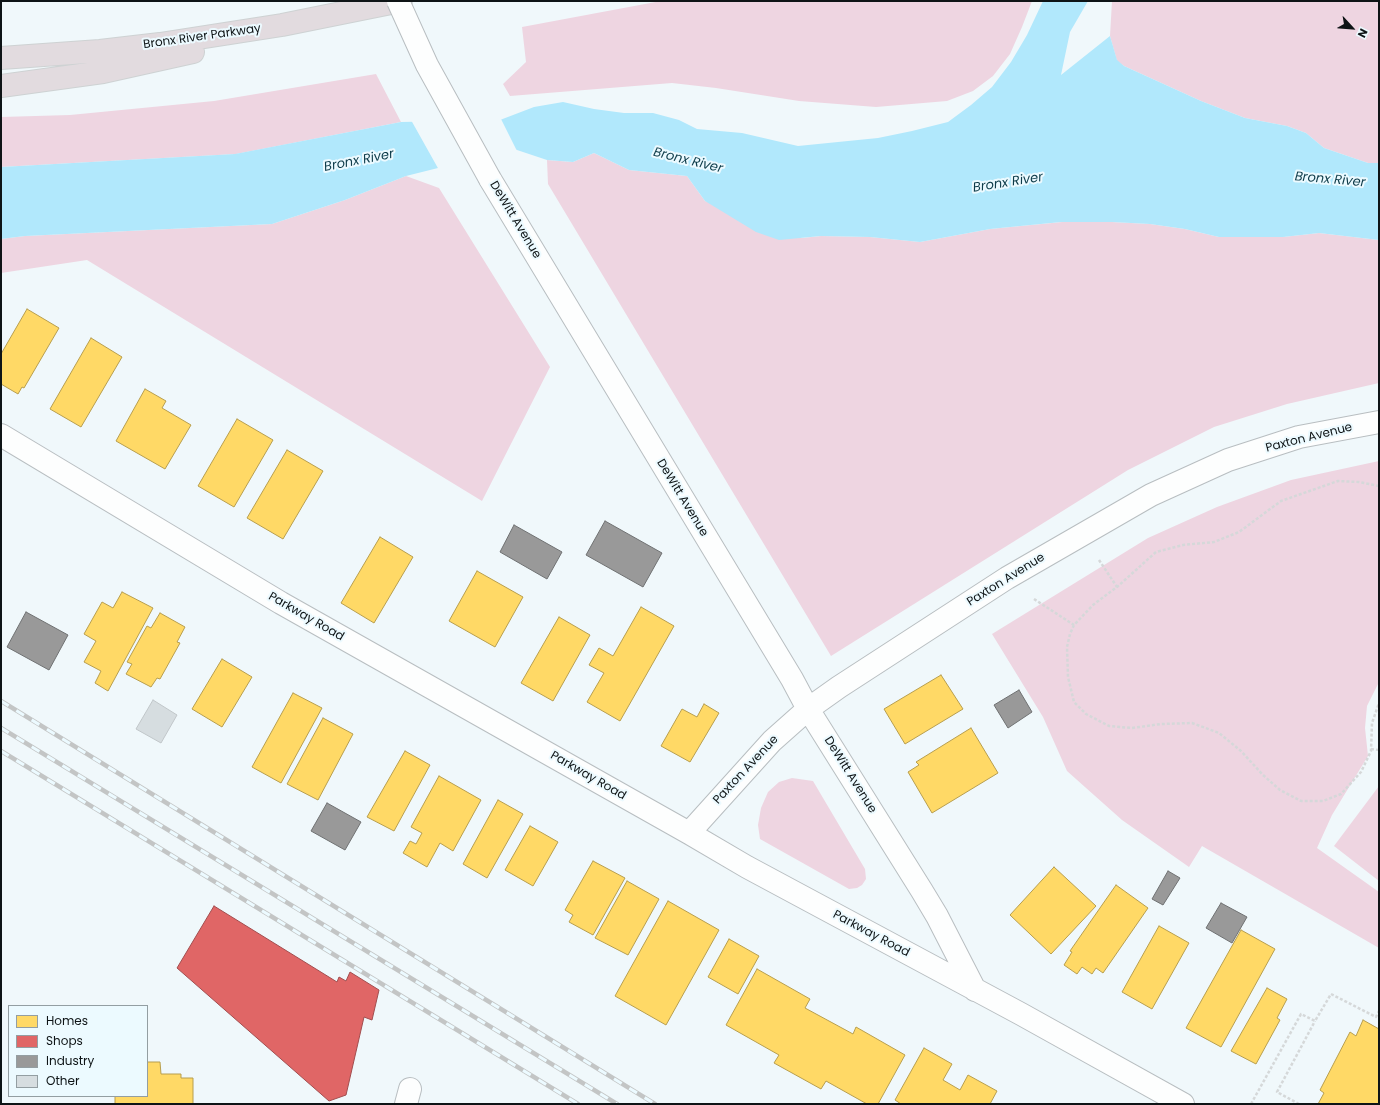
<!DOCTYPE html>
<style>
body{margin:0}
#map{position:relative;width:1380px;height:1105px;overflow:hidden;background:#f0f8fb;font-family:Poppins,sans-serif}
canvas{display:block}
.frame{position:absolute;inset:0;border:2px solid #0e1416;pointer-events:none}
.legend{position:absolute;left:8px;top:1005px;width:140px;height:92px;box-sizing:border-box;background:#ecfaff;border:1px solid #939ea2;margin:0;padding:5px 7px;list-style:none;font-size:12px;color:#0e1416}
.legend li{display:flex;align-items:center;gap:8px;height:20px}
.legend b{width:20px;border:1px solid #939ea2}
.north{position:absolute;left:1332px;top:8px;width:40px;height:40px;-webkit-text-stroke:3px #ecfaff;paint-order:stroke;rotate:116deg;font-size:11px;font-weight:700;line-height:16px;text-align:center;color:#0e1416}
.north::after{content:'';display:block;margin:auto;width:14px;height:18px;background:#0e1416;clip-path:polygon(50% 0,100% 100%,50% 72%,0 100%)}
</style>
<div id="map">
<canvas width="1380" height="1105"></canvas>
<div class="frame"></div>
<ul class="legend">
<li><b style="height:11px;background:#ffd966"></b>Homes</li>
<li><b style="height:11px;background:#e06666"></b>Shops</li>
<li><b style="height:11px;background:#999"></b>Industry</li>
<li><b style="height:11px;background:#d6dde0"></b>Other</li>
</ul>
<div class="north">N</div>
</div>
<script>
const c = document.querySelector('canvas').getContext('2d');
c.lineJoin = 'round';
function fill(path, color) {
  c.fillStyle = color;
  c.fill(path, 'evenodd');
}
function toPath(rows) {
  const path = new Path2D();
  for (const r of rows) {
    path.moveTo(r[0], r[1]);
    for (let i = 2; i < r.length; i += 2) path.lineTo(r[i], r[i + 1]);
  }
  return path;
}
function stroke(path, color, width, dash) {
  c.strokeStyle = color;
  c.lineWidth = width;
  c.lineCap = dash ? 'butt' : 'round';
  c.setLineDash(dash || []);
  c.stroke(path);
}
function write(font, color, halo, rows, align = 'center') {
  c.font = font + ' Poppins,sans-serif';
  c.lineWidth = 4;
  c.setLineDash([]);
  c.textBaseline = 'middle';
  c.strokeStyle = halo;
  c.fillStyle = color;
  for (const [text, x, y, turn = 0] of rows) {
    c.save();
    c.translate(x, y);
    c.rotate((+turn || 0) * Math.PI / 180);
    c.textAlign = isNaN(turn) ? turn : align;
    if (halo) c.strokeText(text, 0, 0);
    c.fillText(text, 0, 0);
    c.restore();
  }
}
fill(toPath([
 [661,1,1032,1,1022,27,1010,54,993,76,973,91,947,101,876,107,799,101,716,88,672,83,510,96,503,84,526,62,522,27],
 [1112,1,1379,1,1379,163,1368,163,1324,148,1306,133,1287,126,1245,118,1201,101,1124,66,1117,61,1110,36],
 [376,74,401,122,236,154,1,167,1,117,70,115,214,101],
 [594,153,629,170,687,176,705,201,802,238,821,236,870,237,920,242,990,229,1062,222,1112,222,1150,224,1185,229,1219,237,1283,237,1319,233,1379,240,1379,383,1287,404,1214,427,1128,470,831,656,548,184,547,160,573,162],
 [406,176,439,188,550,367,482,501,87,260,1,273,1,239,25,236,272,224,345,200],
 [1379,461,1379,682,1367,706,1365,728,1368,756,1332,815,1317,848,1379,892,1379,948,1202,846,1189,867,1122,820,1067,771,1043,717,992,634,1148,538,1217,507,1291,480],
 [792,778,813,781,865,869,866,879,862,885,857,888,849,889,760,839,758,825,761,808,768,792,779,782],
 [1379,786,1379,881,1334,846]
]), '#eed5e1');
fill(toPath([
 [1043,1,1088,1,1070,32,1061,75,1110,36,1117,60,1124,66,1201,101,1245,118,1287,126,1306,133,1324,148,1368,163,1379,163,1379,240,1319,233,1283,237,1219,237,1185,229,1150,224,1112,222,1061,222,990,229,920,242,870,237,821,236,779,240,756,232,705,201,687,176,629,170,594,153,573,162,547,160,514,149,406,176,345,200,272,224,25,236,1,239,1,167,235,154,401,122,500,120,534,107,563,102,594,109,624,113,653,113,679,120,697,129,742,133,798,146,878,138,912,131,948,122,971,105,992,87,1011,62,1027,35]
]), '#b1e8fc');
fill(toPath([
 [500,117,518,153,514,151,439,170,411,120]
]), '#f0f8fb');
const homes = toPath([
 [27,309,59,328,24,388,22,387,18,394,1,384,1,354,27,309],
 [91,338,122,357,81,427,50,409,91,338],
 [145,389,166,401,162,408,191,425,165,469,116,441,145,389],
 [237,419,273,440,234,507,198,486,237,419],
 [287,450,323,471,283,539,247,518,287,450],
 [380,537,413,557,374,623,341,603,380,537],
 [477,571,523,597,495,647,449,621,477,571],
 [122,592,153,608,108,691,95,683,101,671,84,662,96,641,84,634,102,602,113,608,122,592],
 [641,607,674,626,620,721,587,702,604,673,589,665,599,648,613,656,641,607],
 [160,613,185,627,177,642,180,643,160,679,157,678,151,687,126,674,132,664,127,662,147,626,151,628,160,613],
 [559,617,590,635,553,701,521,683,559,617],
 [222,659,252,677,222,727,192,709,222,659],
 [941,675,963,709,905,744,884,709,941,675],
 [293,693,322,708,281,783,252,767,293,693],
 [704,704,719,713,690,762,661,746,682,709,697,717,704,704],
 [323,718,353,734,318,800,287,784,323,718],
 [971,728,998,773,932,813,908,772,919,765,916,762,971,728],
 [405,751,430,765,394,831,367,817,405,751],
 [439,776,481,800,453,851,440,843,427,867,403,853,410,841,416,844,422,833,411,827,439,776],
 [498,800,523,814,487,878,463,864,498,800],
 [530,826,558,842,533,886,505,870,530,826],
 [593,861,625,878,593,935,569,922,573,915,565,910,593,861],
 [1054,867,1096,906,1051,954,1010,915,1054,867],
 [627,881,659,899,628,955,595,938,627,881],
 [1116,885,1148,908,1103,973,1096,968,1092,974,1082,967,1077,974,1064,965,1072,952,1070,951,1116,885],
 [668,901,719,930,666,1025,615,996,668,901],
 [1159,926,1189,943,1152,1009,1122,992,1159,926],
 [1241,930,1275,949,1221,1047,1186,1028,1241,930],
 [729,939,759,956,738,994,708,977,729,939],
 [757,969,810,999,805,1008,853,1034,856,1027,905,1055,878,1104,867,1104,826,1081,821,1089,774,1063,779,1055,726,1025,757,969],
 [1267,988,1287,999,1277,1018,1280,1020,1256,1064,1231,1051,1267,988],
 [1363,1020,1379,1029,1379,1104,1318,1104,1324,1093,1320,1090,1350,1032,1356,1036,1363,1020],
 [924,1048,952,1064,943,1080,960,1090,968,1075,997,1091,990,1104,901,1104,895,1100,924,1048],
 [147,1062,160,1062,161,1074,181,1074,181,1078,193,1078,193,1104,115,1104,115,1096,147,1096,147,1062]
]);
fill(homes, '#ffd966');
stroke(homes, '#b79e4e', 1);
const shops = toPath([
 [214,906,337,982,339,977,346,981,350,972,379,990,372,1020,364,1017,346,1095,329,1101,177,968,214,906]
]);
fill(shops, '#e06666');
stroke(shops, '#a14d4e', 1);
const industry = toPath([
 [605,521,662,553,643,587,586,555,605,521],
 [514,525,562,552,547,579,500,552,514,525],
 [26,612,68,635,49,670,7,647,26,612],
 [1019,690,1032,712,1008,728,994,705,1019,690],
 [327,803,361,822,345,850,311,831,327,803],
 [1168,871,1180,878,1163,905,1152,899,1168,871],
 [1221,903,1247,917,1232,943,1206,928,1221,903]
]);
fill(industry, '#999');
stroke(industry, '#6f7172', 1);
const building = toPath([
 [153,700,177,715,161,743,136,729,153,700]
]);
fill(building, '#d6dde0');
stroke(building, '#c0c6c9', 1);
const minor = toPath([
 [490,179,792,679,808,709,922,891,937,916,975,990],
 [1,435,281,603,689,833,747,867,1021,1014,1183,1104],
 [689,833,772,741,808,709,839,687,1007,578,1151,495,1228,460,1299,437,1379,422],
 [406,1104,410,1089]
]);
const highway = toPath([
 [1,58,100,51,160,44,282,25,401,1],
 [1,86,103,72,193,52]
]);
stroke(minor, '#b8bec1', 24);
stroke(highway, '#ced2d3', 24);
stroke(toPath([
 [1379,486,1359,482,1338,481,1281,501,1239,532,1214,542,1183,545,1156,552,1117,587,1093,605,1074,625,1070,634,1067,647,1068,677,1074,702,1086,714,1109,726,1132,728,1161,724,1192,723,1219,733,1241,751,1263,775,1280,790,1301,801,1323,801,1341,794,1361,772,1371,751,1372,723,1379,703],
 [1099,560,1117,587],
 [1034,599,1074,625],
 [1371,749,1379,750],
 [1251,1104,1301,1014,1315,1021,1331,994,1376,1017,1379,1011],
 [1299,1104,1277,1092,1315,1021]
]), '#d5d8d9', 2.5, [3, 2]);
stroke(minor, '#fdfefe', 22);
stroke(highway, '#e2dbdf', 22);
const rail = toPath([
 [1,701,655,1104],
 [1,728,617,1104],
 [1,751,578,1104]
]);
stroke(rail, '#c3c5c5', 4.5);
stroke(rail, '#ecfaff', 3, [9]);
const minorBridge = toPath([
 [398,1,427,65,490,179]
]);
stroke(minorBridge, '#b8bec1', 24, []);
stroke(minorBridge, '#fdfefe', 22);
write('12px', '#0e1416', '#ecfaff', [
 ["Bronx River Parkway",202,37,-8],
 ["DeWitt Avenue",515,220,59],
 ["Paxton Avenue",1309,438,-14],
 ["DeWitt Avenue",682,498,59],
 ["Paxton Avenue",1006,580,-32],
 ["Parkway Road",306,617,30],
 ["Paxton Avenue",746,770,-47],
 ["DeWitt Avenue",850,775,58],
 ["Parkway Road",588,776,30],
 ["Parkway Road",871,934,28]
]);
write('italic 13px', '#0e3c4a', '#ecfaff', [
 ["Bronx River",359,161,-11],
 ["Bronx River",688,161,14],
 ["Bronx River",1330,180,5],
 ["Bronx River",1008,183,-9]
]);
</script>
